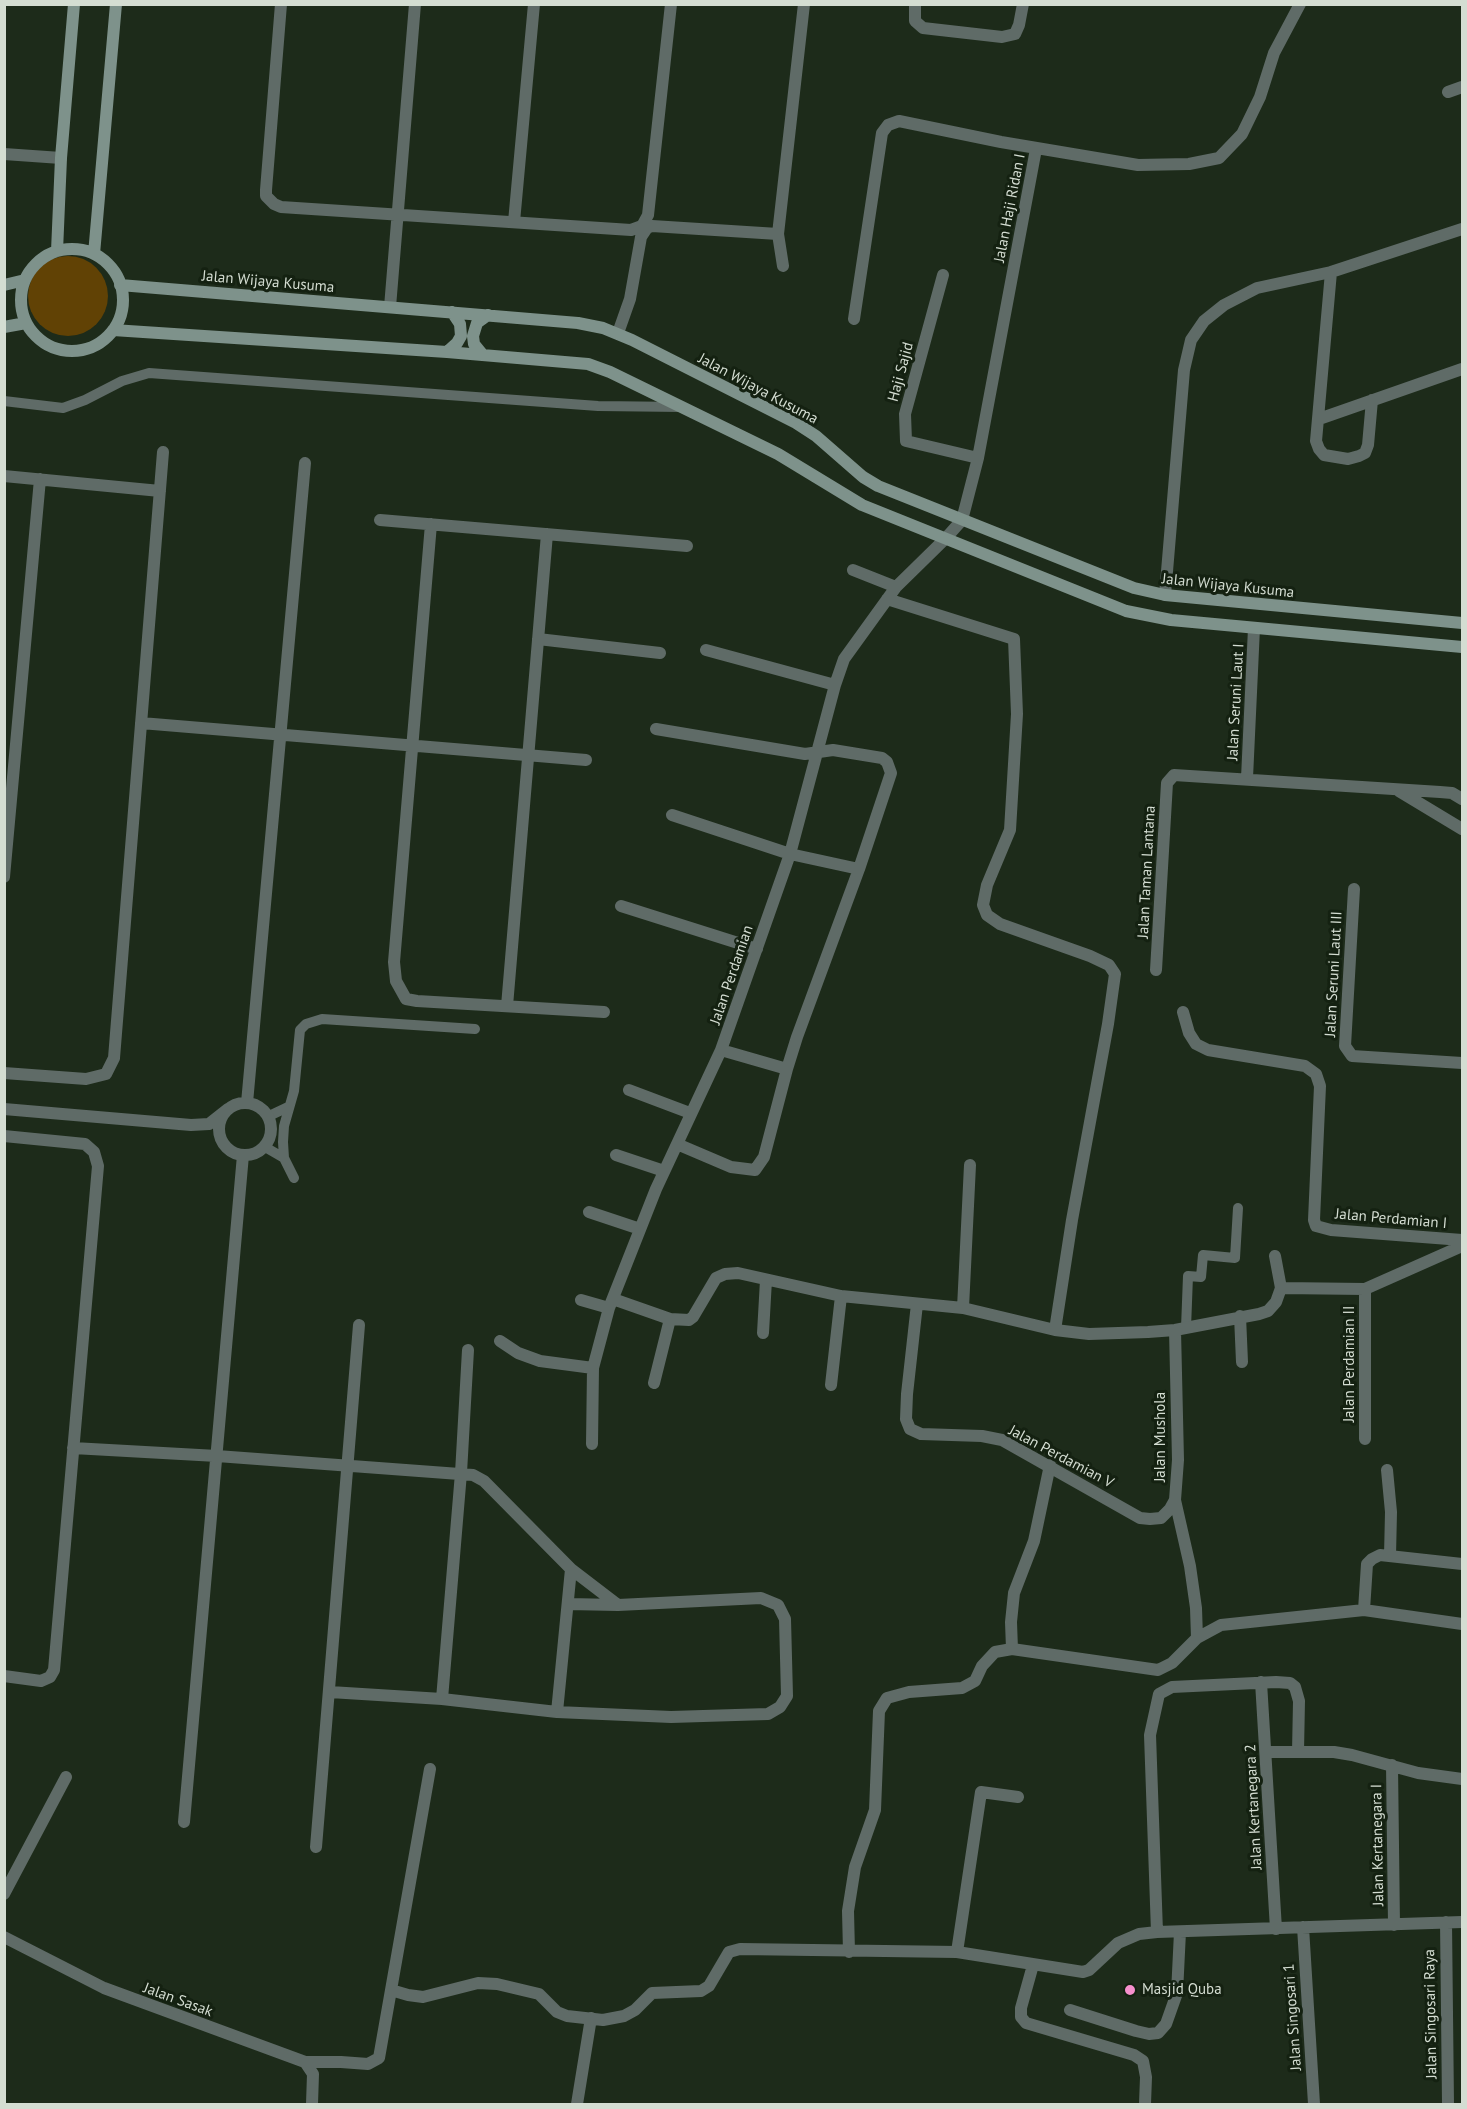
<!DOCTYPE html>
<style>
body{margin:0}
#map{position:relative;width:1467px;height:2109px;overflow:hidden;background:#1d2b1a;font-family:"PT Sans",sans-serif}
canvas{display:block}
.frame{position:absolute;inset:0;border:6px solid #d4ddd2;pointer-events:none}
</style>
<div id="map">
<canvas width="1467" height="2109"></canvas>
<div class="frame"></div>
</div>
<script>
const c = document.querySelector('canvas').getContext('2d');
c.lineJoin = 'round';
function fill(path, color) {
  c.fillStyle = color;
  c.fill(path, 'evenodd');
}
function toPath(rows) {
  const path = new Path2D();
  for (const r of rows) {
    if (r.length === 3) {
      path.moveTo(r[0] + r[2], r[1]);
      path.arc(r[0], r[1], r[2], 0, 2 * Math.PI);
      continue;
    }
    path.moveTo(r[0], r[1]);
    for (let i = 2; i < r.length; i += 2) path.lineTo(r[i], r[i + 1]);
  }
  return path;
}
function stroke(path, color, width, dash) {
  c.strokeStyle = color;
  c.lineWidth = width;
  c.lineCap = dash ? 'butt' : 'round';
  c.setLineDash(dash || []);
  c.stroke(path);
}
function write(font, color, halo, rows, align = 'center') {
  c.font = font + ' "PT Sans",sans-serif';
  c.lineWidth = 6;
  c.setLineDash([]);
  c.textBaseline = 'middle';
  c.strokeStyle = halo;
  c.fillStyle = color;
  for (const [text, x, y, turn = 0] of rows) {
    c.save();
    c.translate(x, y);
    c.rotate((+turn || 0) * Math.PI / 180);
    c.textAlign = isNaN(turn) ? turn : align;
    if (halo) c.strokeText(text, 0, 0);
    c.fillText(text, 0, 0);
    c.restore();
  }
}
fill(toPath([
 [68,296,40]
]), '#614205');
stroke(toPath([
 [4,401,63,408,85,400,122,381,149,373,598,406,682,407],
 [269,1116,288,1107],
 [265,1147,284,1158],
 [294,1178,284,1158,283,1142,284,1126,294,1091,300,1030,306,1024,322,1019,475,1029],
 [1186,1328,1188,1276,1201,1277,1203,1255,1235,1258,1238,1208]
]), '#5f6b67', 10);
stroke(toPath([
 [281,4,266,190,266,196,274,204,281,207,631,230,642,226,648,215,671,4],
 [915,4,915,21,923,28,1002,37,1015,34,1019,25,1023,4],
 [1448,92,1462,87],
 [4,154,61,158],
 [514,222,534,4],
 [783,266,778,234,804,4],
 [1331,272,1316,441,1319,449,1324,455,1348,459,1359,456,1365,453,1368,445,1372,400],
 [943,275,905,414,906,441,978,458],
 [390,307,415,4],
 [854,319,882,133,888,125,899,121,1001,142,1138,165,1189,164,1219,158,1242,134,1260,97,1274,53,1300,4],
 [618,333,630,299,641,237,647,228,652,226,778,234],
 [1319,419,1462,369],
 [4,476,160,491],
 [380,520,687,546],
 [431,524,394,962,396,981,406,999,417,1001,604,1012],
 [853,570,896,587],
 [1165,595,1184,370,1191,340,1204,321,1224,305,1257,288,1331,272,1462,229],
 [887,599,1014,639,1017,714,1010,830,987,885,983,905,987,915,1000,924,1090,956,1109,965,1115,974,1108,1024,1072,1220,1055,1330],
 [538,639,660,653],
 [706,650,835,685],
 [141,723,586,760],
 [656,729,805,754,833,750,882,758,887,762,891,773,859,869,797,1037,787,1069,764,1157,755,1170,731,1167,677,1144],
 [1247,778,1254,628],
 [1399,791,1462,829],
 [672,815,790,854,859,869],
 [4,877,40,479],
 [1354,889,1345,1046,1352,1056,1462,1063],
 [621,906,757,949],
 [1156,970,1167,783,1174,775,1440,792,1452,793,1462,799],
 [507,1006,547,534],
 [1183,1012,1189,1033,1196,1044,1208,1050,1305,1066,1316,1074,1320,1086,1314,1220,1316,1226,1331,1230,1462,1240],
 [721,1050,787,1069],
 [4,1073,86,1079,106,1074,114,1058,163,452],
 [629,1090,690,1113],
 [245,1129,26],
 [247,1103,305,463],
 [4,1109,191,1125,209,1124,228,1109],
 [4,1136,85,1144,94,1152,98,1166,54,1670,50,1677,41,1681,4,1676],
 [616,1155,664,1171],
 [589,1212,640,1229],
 [1275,1256,1281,1288],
 [1365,1289,1365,1439],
 [613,1299,670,1319,689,1320,693,1317,716,1278,725,1274,738,1273,841,1296,963,1308,1055,1330,1089,1334,1148,1332,1175,1330,1259,1314,1268,1311,1276,1302,1281,1288,1365,1289,1462,1246],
 [581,1300,609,1308],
 [917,1304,907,1394,906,1419,910,1429,921,1434,982,1436,1002,1440,1140,1518,1150,1519,1161,1518,1170,1509,1175,1500,1178,1460,1175,1330],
 [963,1308,970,1165],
 [1240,1316,1242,1362],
 [763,1333,766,1280],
 [500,1341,518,1353,540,1361,593,1368],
 [654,1383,670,1319],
 [831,1385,841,1296],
 [592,1444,593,1368,609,1308,656,1189,721,1050,790,854,835,685,844,659,896,587,946,538,962,520,978,458,1036,149],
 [73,1448,217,1456,473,1475,484,1481,571,1569,618,1605],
 [1387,1470,1391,1512,1390,1556],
 [1175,1500,1190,1566,1196,1608,1197,1638],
 [1364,1610,1367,1564,1372,1559,1380,1555,1462,1564],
 [1012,1649,1011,1622,1014,1593,1034,1541,1050,1465],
 [1261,1682,1276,1929],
 [330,1692,442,1699,557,1712,671,1717,768,1714,780,1707,787,1696,785,1619,778,1605,761,1598,618,1605,568,1604],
 [442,1699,461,1473,468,1350],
 [557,1712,571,1569],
 [1266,1752,1334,1752,1352,1755,1418,1773,1462,1779],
 [1392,1765,1394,1925],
 [184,1822,243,1155],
 [316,1847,359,1325],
 [4,1894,66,1777],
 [1446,1922,1448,2104],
 [1303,1927,1314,2104],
 [1157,1932,1150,1735,1159,1694,1172,1687,1276,1682,1290,1683,1295,1687,1299,1701,1298,1752],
 [4,1937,104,1988,305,2062,313,2074,312,2104],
 [849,1952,848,1911,855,1867,875,1810,879,1711,887,1698,909,1692,962,1688,975,1681,982,1666,995,1652,1012,1649,1158,1670,1172,1663,1197,1638,1221,1625,1364,1610,1462,1624],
 [957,1952,981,1792,1018,1797],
 [1033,1965,1021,2008,1021,2017,1026,2023,1134,2055,1143,2061,1146,2077,1145,2104],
 [391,1990,408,1995,423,1997,478,1983,497,1984,539,1994,557,2012,567,2016,603,2020,624,2016,635,2010,652,1993,701,1991,709,1986,729,1952,740,1949,957,1952,1083,1972,1089,1970,1118,1943,1139,1934,1157,1932,1462,1922],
 [1070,2010,1136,2031,1149,2034,1158,2033,1166,2024,1177,1993,1180,1932],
 [305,2062,341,2062,368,2064,379,2058,430,1769],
 [577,2104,591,2018]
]), '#5f6b67', 12);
stroke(toPath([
 [72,300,51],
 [57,251,61,158,74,4],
 [94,254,116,4],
 [4,285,25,280],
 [120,285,578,323,603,328,632,340,796,423,816,436,863,477,878,486,1134,588,1165,595,1462,623],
 [4,327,26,323],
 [113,330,447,352,588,364,610,372,778,454,862,505,1126,611,1171,620,1462,647],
 [447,352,457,343,461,336,460,324,452,312],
 [483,355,474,344,473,336,477,323,488,315]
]), '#7e928b', 12);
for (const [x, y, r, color] of [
 [1130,1990,6,"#f790ce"]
]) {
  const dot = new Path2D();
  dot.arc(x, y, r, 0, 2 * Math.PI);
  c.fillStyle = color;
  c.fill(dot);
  stroke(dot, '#142111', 2);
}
write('15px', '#d4ddd2', '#142111', [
 ["Jalan Haji Ridan I",1010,208,-79],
 ["Jalan Wijaya Kusuma",268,282,5],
 ["Haji Sajid",901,372,-75],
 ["Jalan Wijaya Kusuma",758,389,28],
 ["Jalan Wijaya Kusuma",1228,586,6],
 ["Jalan Seruni Laut I",1236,702,-87],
 ["Jalan Taman Lantana",1147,872,-87],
 ["Jalan Seruni Laut III",1334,974,-87],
 ["Jalan Perdamian",732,975,-71],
 ["Jalan Perdamian I",1391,1219,5],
 ["Jalan Perdamian II",1350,1364,-90],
 ["Jalan Mushola",1161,1437,-90],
 ["Jalan Perdamian V",1061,1457,28],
 ["Jalan Kertanegara 2",1254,1807,-93],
 ["Jalan Kertanegara I",1378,1845,-91],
 ["Jalan Sasak",178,2000,20],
 ["Jalan Singosari Raya",1431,2014,-91],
 ["Jalan Singosari 1",1293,2017,-94]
]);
write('15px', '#d4ddd2', '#142111', [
 ["Masjid Quba",1142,1990]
], 'left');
</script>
